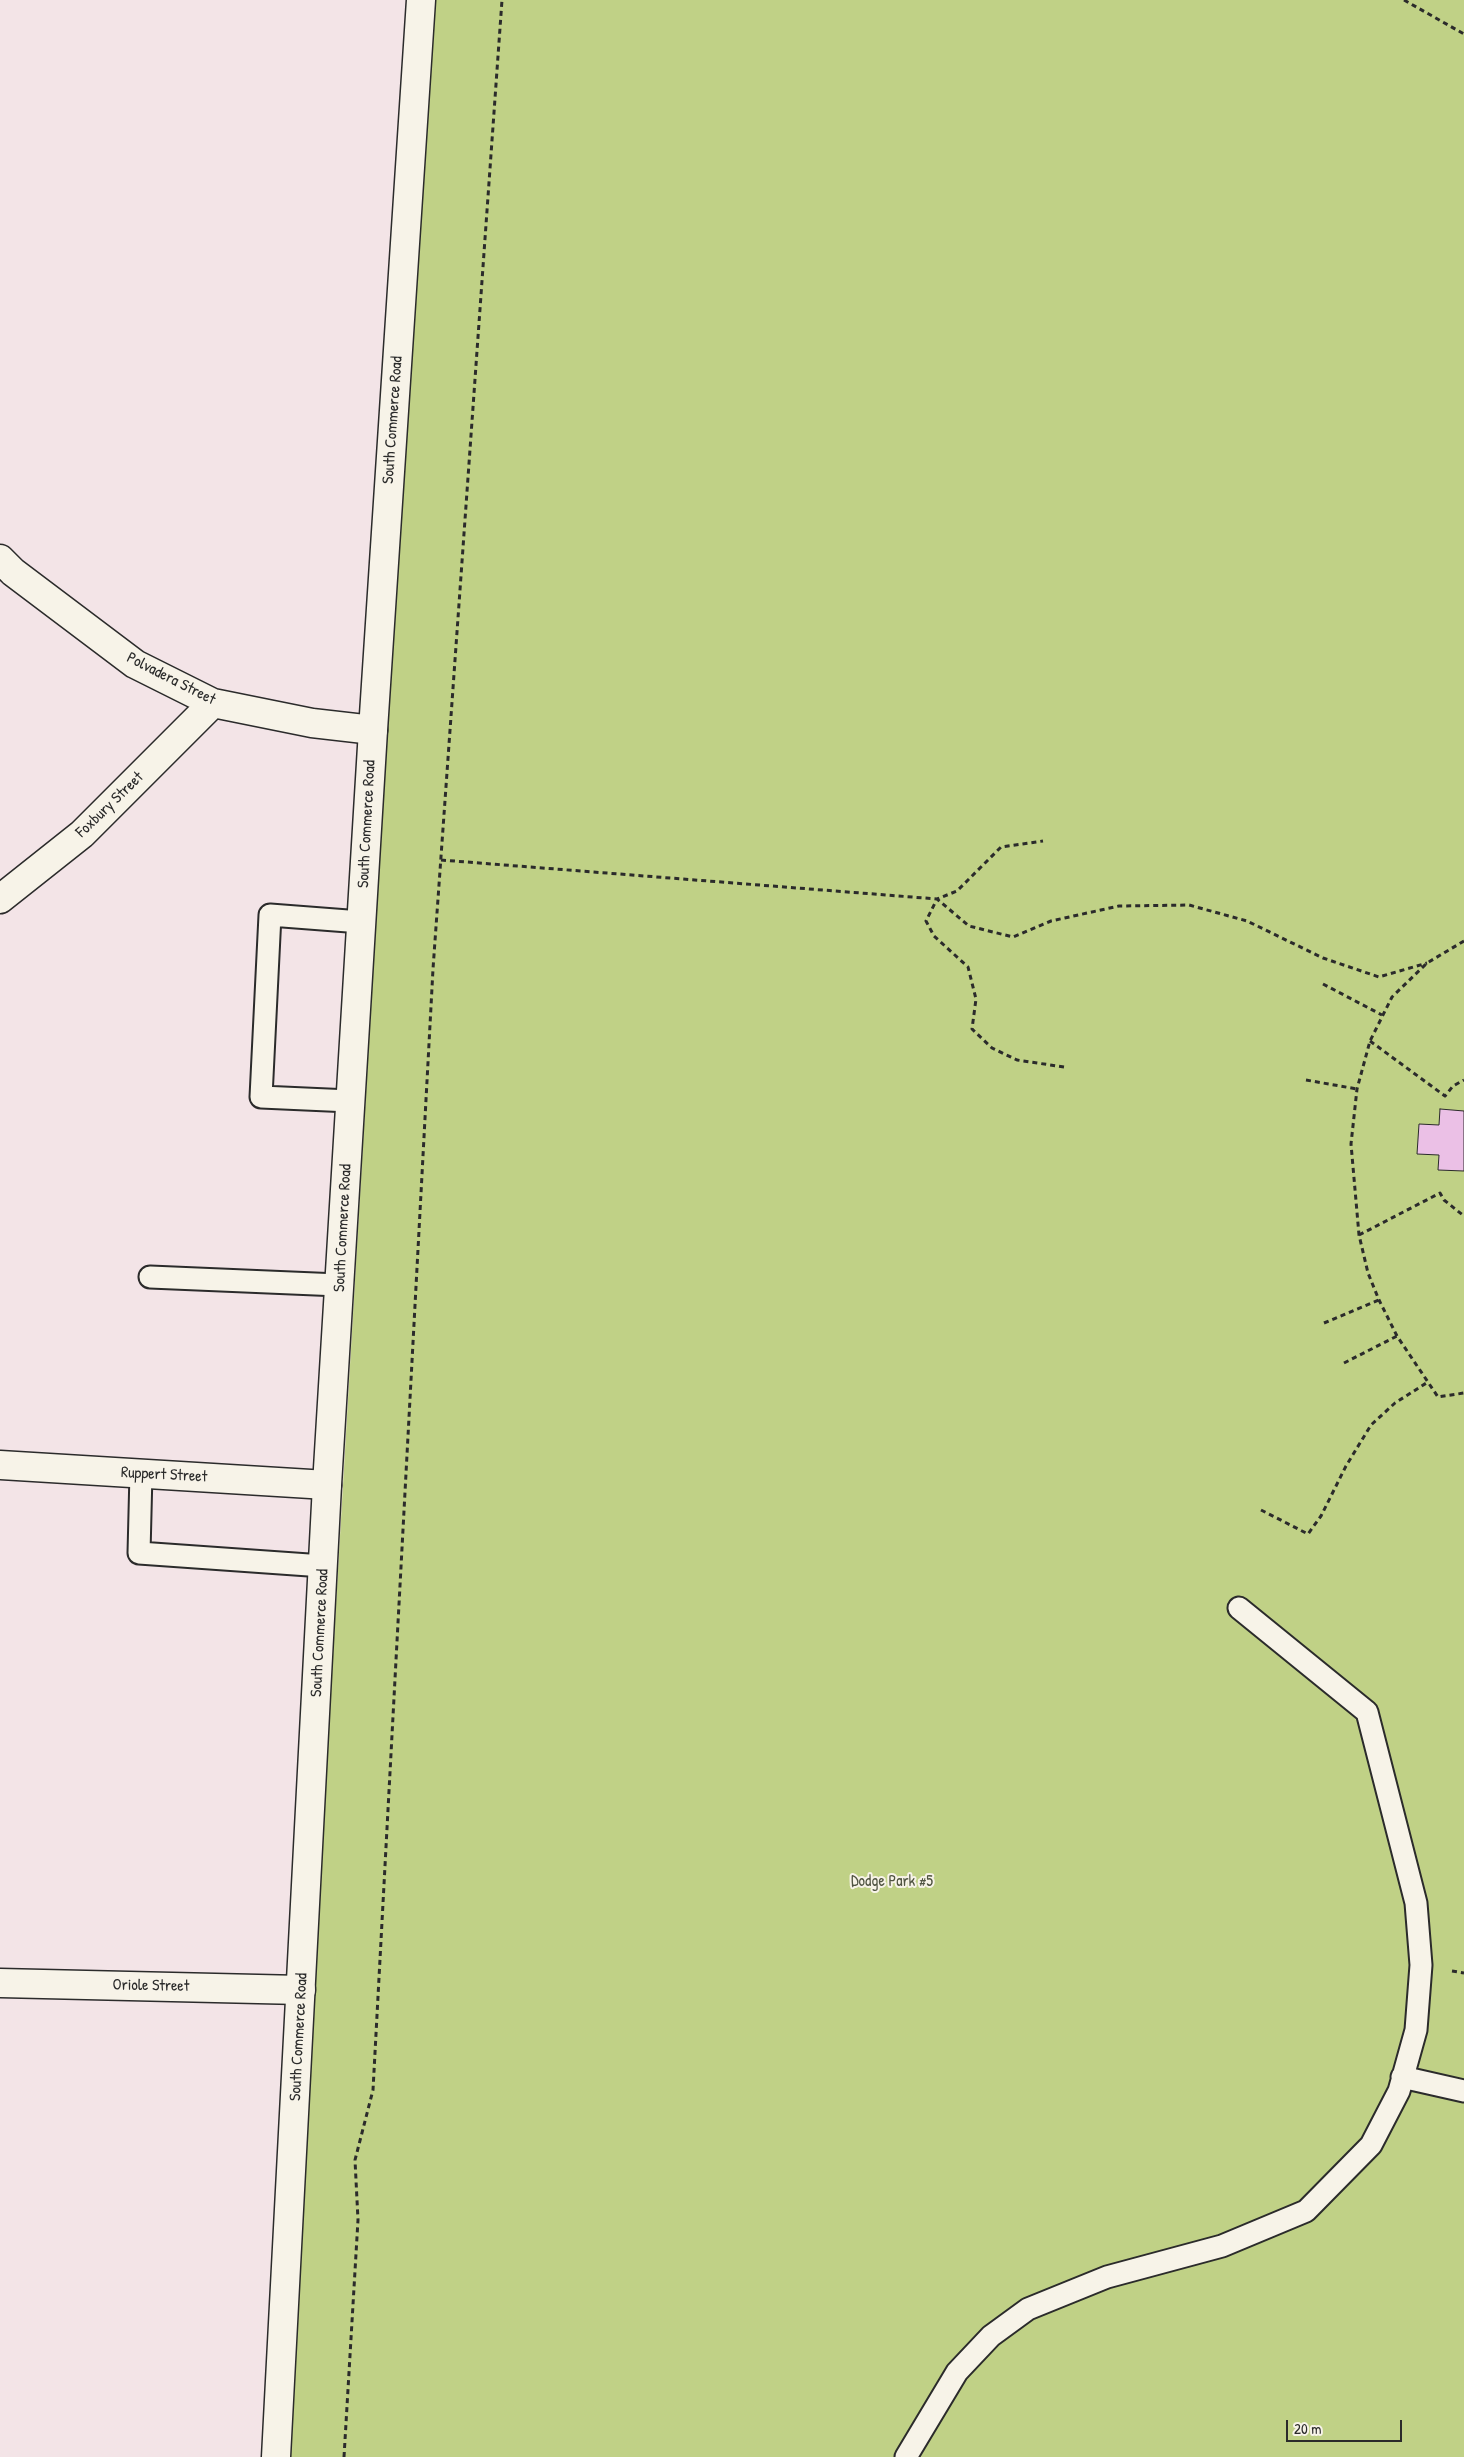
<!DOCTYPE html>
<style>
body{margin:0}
#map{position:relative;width:1464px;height:2457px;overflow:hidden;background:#f3e4e7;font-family:"Patrick Hand",sans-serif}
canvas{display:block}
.scale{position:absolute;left:1286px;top:2420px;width:116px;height:22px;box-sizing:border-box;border:2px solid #2b2b2b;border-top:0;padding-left:6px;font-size:15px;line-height:18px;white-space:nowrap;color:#2b2b2b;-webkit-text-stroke:4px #f7f3e8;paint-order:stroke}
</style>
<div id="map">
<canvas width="1464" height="2457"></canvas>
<div class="scale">20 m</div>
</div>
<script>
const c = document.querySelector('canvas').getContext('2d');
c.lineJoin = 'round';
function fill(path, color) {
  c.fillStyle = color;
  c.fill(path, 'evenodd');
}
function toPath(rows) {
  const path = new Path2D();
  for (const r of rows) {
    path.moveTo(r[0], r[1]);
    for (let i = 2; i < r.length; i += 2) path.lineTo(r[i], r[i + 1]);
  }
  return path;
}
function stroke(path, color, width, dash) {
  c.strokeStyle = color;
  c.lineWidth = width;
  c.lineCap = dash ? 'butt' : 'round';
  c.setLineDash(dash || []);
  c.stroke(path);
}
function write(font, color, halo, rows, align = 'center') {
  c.font = font + ' "Patrick Hand",sans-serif';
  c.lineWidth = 4;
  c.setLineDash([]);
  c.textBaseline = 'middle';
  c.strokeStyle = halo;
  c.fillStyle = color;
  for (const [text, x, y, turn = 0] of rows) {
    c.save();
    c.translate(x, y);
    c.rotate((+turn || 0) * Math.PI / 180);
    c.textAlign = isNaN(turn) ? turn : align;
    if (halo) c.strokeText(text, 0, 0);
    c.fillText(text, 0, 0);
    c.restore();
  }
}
fill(toPath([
 [430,0,1464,0,1464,2457,286,2457]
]), '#c0d186');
const building = toPath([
 [1440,1109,1464,1111,1464,1171,1438,1170,1439,1155,1417,1154,1419,1124,1439,1125,1440,1109]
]);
fill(building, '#ebc0e6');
stroke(building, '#2b2b2b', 1);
const lane = toPath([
 [350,1101,261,1097,270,915,361,922],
 [150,1277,339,1285],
 [141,1473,139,1553,323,1566],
 [1402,2077,1464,2091],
 [906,2457,957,2372,991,2336,1028,2309,1107,2277,1222,2246,1306,2211,1371,2145,1399,2091,1416,2030,1421,1965,1416,1903,1367,1712,1239,1608]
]);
const street = toPath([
 [0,559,13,572,135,664,213,703,312,723,373,730],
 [0,899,82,834,213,703],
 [0,1465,327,1485],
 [0,1983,301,1990]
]);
const secondary = toPath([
 [276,2457,327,1485,373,730,421,0]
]);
stroke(lane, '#2b2b2b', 25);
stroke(street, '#2b2b2b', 31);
stroke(secondary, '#2b2b2b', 31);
stroke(toPath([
 [1404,0,1464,34],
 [441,860,937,899,957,891,1001,847,1043,841],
 [1464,941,1427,963,1392,997,1370,1041,1357,1089,1351,1144,1359,1235,1368,1273,1379,1300,1397,1336,1438,1397,1464,1393],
 [1323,984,1382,1015],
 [1370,1041,1445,1096,1453,1086,1464,1080],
 [1064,1067,1017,1060,992,1048,972,1029,976,999,968,967,934,936,926,921,937,899,969,926,1013,937,1051,921,1119,906,1189,905,1247,921,1323,958,1379,977,1427,963],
 [1306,1080,1357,1089],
 [1359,1235,1440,1193,1444,1200,1464,1216],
 [1324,1323,1379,1300],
 [1344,1363,1397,1336],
 [1261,1510,1308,1534,1321,1516,1346,1466,1371,1425,1395,1403,1428,1382],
 [1452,1971,1464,1973],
 [344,2457,358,2220,355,2160,373,2090,433,969,502,0]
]), '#2b2b2b', 3, [5, 4]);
stroke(lane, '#f7f3e8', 21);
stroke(street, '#f7f3e8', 28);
stroke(secondary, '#f7f3e8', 28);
write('16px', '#2b2b2b', '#f7f3e8', [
 ["South Commerce Road",393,420,-86],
 ["Polvadera Street",171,679,27],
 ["Foxbury Street",110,805,-44],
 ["South Commerce Road",367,824,-87],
 ["South Commerce Road",343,1228,-87],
 ["Ruppert Street",164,1475,3],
 ["South Commerce Road",320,1633,-87],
 ["Oriole Street",151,1986,1],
 ["South Commerce Road",299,2037,-87]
]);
write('16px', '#505442', '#f7f3e8', [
 ["Dodge Park #5",892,1882]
]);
</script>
